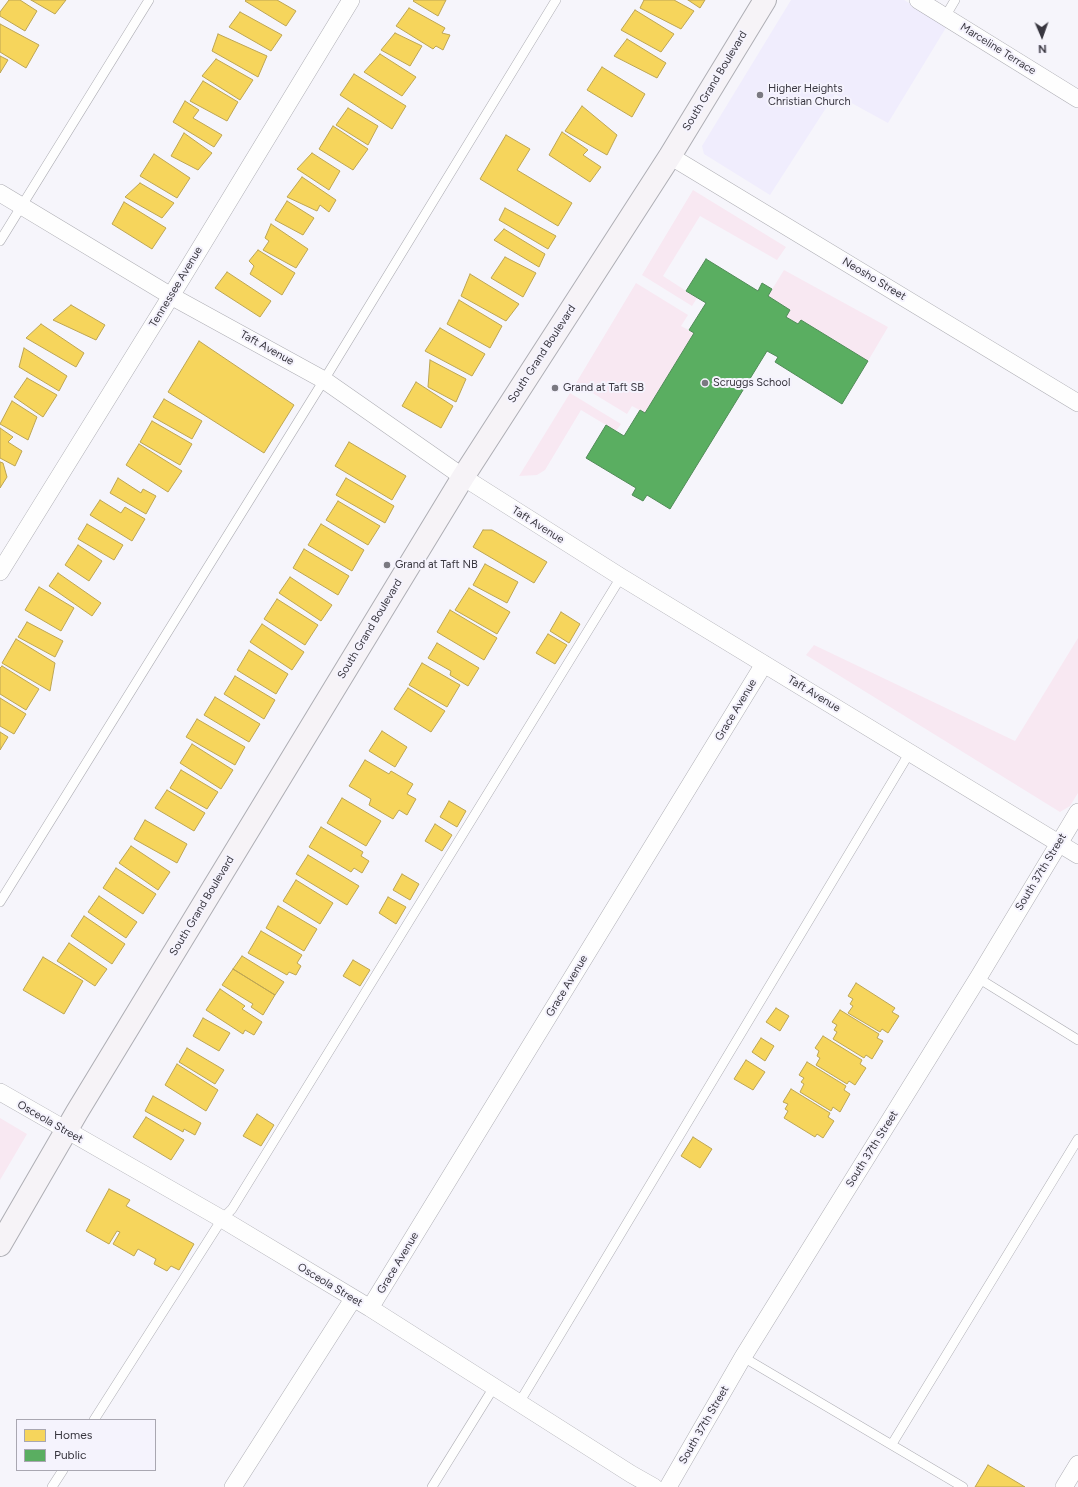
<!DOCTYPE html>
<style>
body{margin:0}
#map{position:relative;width:1078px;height:1487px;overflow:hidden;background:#f6f5fb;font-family:Figtree,sans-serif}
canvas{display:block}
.legend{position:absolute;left:16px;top:1419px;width:140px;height:52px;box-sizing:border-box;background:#f5f3fd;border:1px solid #a9a7b1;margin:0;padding:5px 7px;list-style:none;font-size:12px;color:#38363f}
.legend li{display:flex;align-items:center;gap:8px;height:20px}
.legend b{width:20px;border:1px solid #a9a7b1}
.north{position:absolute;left:1022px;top:16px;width:40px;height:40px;-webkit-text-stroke:3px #f5f3fd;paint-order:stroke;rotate:178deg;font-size:11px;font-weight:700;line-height:16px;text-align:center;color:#38363f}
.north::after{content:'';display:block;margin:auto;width:14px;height:18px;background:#38363f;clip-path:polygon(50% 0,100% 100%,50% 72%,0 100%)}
</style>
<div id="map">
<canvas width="1078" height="1487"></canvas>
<ul class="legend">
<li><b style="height:11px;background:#f6d55c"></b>Homes</li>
<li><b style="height:11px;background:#5aae61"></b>Public</li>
</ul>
<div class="north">N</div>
</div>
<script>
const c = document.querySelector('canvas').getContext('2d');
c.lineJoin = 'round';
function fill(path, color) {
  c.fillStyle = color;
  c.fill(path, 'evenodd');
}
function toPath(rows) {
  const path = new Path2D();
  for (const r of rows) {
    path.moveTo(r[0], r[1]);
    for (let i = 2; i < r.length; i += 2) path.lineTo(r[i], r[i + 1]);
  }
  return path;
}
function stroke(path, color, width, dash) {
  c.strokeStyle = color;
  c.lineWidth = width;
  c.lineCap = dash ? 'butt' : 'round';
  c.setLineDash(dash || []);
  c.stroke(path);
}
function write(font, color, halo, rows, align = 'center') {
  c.font = font + ' Figtree,sans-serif';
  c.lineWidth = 4;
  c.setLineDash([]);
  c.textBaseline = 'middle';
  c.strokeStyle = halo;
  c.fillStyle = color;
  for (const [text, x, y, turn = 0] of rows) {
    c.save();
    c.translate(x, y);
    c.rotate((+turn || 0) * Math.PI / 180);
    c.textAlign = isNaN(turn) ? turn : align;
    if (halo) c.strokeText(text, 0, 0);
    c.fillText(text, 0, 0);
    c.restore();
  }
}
fill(toPath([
 [791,0,904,0,947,26,888,123,835,94,770,195,704,154,702,146]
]), '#f0edfd');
fill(toPath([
 [693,190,786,247,777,260,700,216,663,276,697,298,692,306,642,275],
 [784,270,888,327,868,361,802,320,798,324,786,317,790,310,768,296],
 [636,283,688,315,681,326,694,333,645,413,632,406,627,414,576,383],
 [570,393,621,424,616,431,581,410,545,470,537,475,519,476],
 [1078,638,1078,793,1070,806,1060,812,806,655,814,645,1015,741],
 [0,1118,27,1134,0,1180]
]), '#f8e8f2');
const homes = toPath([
 [9,0,20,0,37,11,25,31,0,16,0,12,9,0],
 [31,0,66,0,55,14,31,0],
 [246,0,277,0,296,11,286,26,245,1,246,0],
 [414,0,446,0,438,16,413,1,414,0],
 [644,0,674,0,694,11,681,29,640,8,644,0],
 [688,0,705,0,700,8,688,0],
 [409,8,445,28,442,33,450,35,443,50,436,46,433,49,396,26,409,8],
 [635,10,674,34,661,52,621,30,635,10],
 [240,12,282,35,271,51,229,27,240,12],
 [0,24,39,45,26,68,0,52,0,24],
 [395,33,422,46,410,66,381,50,395,33],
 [218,34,267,56,258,77,212,51,218,34],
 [627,39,666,63,657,78,614,56,627,39],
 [380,54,416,77,402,96,364,72,380,54],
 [0,56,8,60,0,73,0,56],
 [216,59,253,80,240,100,202,76,216,59],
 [602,67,645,94,632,117,587,90,602,67],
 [354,74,406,106,392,129,340,95,354,74],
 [203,81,238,102,227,121,190,101,203,81],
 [185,101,199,110,193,118,222,135,214,147,173,122,185,101],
 [582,106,617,135,607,155,565,131,582,106],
 [348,108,378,126,368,145,336,125,348,108],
 [333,126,368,149,353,170,319,149,333,126],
 [562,132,588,150,583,155,601,167,590,182,549,155,562,132],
 [184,133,212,153,198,170,171,156,184,133],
 [506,135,530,149,517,170,572,203,558,226,480,179,506,135],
 [312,153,340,171,329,190,297,169,312,153],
 [154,154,190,178,177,198,140,176,154,154],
 [302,177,336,200,329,212,320,205,317,211,287,197,302,177],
 [140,183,174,203,162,218,125,197,140,183],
 [287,201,314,218,303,235,275,220,287,201],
 [124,202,166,228,152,249,112,224,124,202],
 [505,208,556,236,548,249,499,220,505,208],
 [271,224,308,249,296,268,263,250,269,241,265,238,271,224],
 [504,229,545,254,539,267,494,240,504,229],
 [258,250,295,273,282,295,250,274,254,266,249,261,258,250],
 [505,257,536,273,523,297,491,278,505,257],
 [227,272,271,301,260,317,215,288,227,272],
 [470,274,519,304,506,321,461,296,470,274],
 [459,300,502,326,490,348,447,324,459,300],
 [71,305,105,325,96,340,53,320,71,305],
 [41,324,84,353,76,367,26,338,41,324],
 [440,328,485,354,472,376,425,351,440,328],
 [199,341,294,405,264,453,168,392,199,341],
 [24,348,67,376,59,391,19,367,24,348],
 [430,360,466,379,456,402,428,387,430,360],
 [27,378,57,395,43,417,14,397,27,378],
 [416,382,453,406,441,428,402,406,416,382],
 [164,399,202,421,192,439,153,417,164,399],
 [12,401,37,417,28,440,0,424,12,401],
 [152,421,192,444,180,465,140,442,152,421],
 [0,428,13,437,8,442,22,451,15,466,0,458,0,428],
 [349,442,406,476,392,500,335,466,349,442],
 [139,444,182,471,168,492,126,465,139,444],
 [0,462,3,463,7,477,0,488,0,462],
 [118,478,141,493,143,489,156,496,146,514,110,493,118,478],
 [346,478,394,506,385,523,336,495,346,478],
 [100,500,121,513,125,507,145,519,132,541,90,515,100,500],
 [338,501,380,526,368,545,326,520,338,501],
 [87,524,123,545,114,560,78,539,87,524],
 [321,524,364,550,352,571,308,545,321,524],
 [483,530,492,530,547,562,534,583,473,547,483,530],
 [78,545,102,561,89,581,65,565,78,545],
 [304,549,349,576,338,595,293,568,304,549],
 [485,564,518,582,507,603,473,585,485,564],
 [58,573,101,603,92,616,49,586,58,573],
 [290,577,332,605,321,621,279,593,290,577],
 [39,587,74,608,61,631,25,610,39,587],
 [469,588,510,612,497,634,455,610,469,588],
 [277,599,318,625,305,645,264,619,277,599],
 [450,610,497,638,484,660,437,632,450,610],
 [561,612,580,624,569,643,550,631,561,612],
 [27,622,63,641,55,657,18,637,27,622],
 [262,624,304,652,292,670,250,642,262,624],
 [548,634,567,645,555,664,536,653,548,634],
 [16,639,55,663,50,691,2,663,16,639],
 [437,643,479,668,468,686,450,675,451,671,428,658,437,643],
 [249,650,288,674,276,694,237,670,249,650],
 [422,663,460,685,447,707,409,685,422,663],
 [2,666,39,689,26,710,0,694,0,668,2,666],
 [235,676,275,700,264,719,224,694,235,676],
 [408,688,445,711,431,732,394,709,408,688],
 [215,697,260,724,249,742,204,715,215,697],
 [0,698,26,714,14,734,0,726,0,698],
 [197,719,245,747,235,765,186,737,197,719],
 [382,731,407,747,395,767,369,751,382,731],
 [0,732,8,737,0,750,0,732],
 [192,744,233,770,221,789,180,763,192,744],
 [365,760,389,774,391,771,413,784,407,794,416,799,407,815,399,810,393,819,369,805,371,799,349,786,365,760],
 [181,770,218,792,207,809,170,788,181,770],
 [167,790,205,813,194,831,155,808,167,790],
 [342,798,381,821,366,846,327,823,342,798],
 [449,801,466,811,457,827,440,817,449,801],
 [145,820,187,844,177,863,134,839,145,820],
 [435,824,452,835,442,851,425,841,435,824],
 [321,827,363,852,361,856,369,861,362,873,354,868,351,872,309,847,321,827],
 [131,846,170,872,158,890,119,863,131,846],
 [308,855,359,886,347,905,296,874,308,855],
 [116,868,156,894,143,914,103,888,116,868],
 [402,874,419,884,410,900,393,890,402,874],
 [296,880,333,903,320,924,283,901,296,880],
 [99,896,137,922,126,938,88,912,99,896],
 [388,897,406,907,396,924,379,913,388,897],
 [278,906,317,929,304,951,266,928,278,906],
 [84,916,125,944,112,964,71,936,84,916],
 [261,931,302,955,297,963,301,966,296,975,289,972,287,975,248,953,261,931],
 [69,943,107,969,95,986,57,961,69,943],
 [242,956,284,982,275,995,233,969,242,956],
 [43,957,83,981,64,1014,23,990,43,957],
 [353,960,370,970,360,986,343,976,353,960],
 [233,969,275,995,263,1015,251,1007,253,1004,222,985,233,969],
 [856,983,895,1008,892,1012,899,1016,888,1033,882,1029,880,1032,848,1013,853,1006,850,1004,853,999,848,996,856,983],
 [220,989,245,1006,242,1009,262,1022,254,1035,245,1030,243,1034,206,1010,220,989],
 [776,1008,789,1016,780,1031,766,1022,776,1008],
 [840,1010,879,1034,877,1038,883,1041,872,1059,866,1055,864,1058,833,1039,837,1032,834,1030,837,1025,832,1022,840,1010],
 [203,1018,230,1033,219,1051,193,1036,203,1018],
 [823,1036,862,1060,860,1064,866,1068,855,1085,849,1081,847,1084,816,1065,820,1058,817,1056,819,1051,815,1048,823,1036],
 [761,1038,774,1046,765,1061,752,1052,761,1038],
 [187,1048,224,1070,215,1084,179,1062,187,1048],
 [746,1060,765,1072,753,1090,734,1079,746,1060],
 [807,1062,846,1086,844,1090,850,1094,840,1112,833,1107,831,1111,800,1092,804,1084,801,1082,804,1078,799,1075,807,1062],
 [177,1064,218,1090,206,1111,165,1085,177,1064],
 [791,1089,830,1113,828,1117,834,1121,823,1138,817,1134,815,1137,784,1118,788,1111,785,1109,788,1104,783,1102,791,1089],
 [153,1096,201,1123,195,1135,184,1129,183,1132,145,1111,153,1096],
 [257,1114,274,1125,261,1146,243,1136,257,1114],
 [146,1117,184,1140,171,1160,133,1137,146,1117],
 [693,1137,712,1149,700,1168,681,1156,693,1137],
 [109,1189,130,1200,126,1206,194,1244,179,1270,171,1266,167,1271,154,1264,156,1259,138,1249,134,1256,113,1244,120,1232,117,1231,109,1244,86,1231,109,1189],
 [988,1465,1025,1487,975,1487,988,1465]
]);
fill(homes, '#f6d55c');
stroke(homes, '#bda553', 1);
const public = toPath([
 [706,259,758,291,762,283,772,289,768,296,790,310,786,317,798,324,801,320,868,361,842,404,775,362,778,357,767,351,670,509,647,495,643,501,632,495,636,488,586,458,606,425,624,436,640,410,645,413,694,333,689,330,706,303,686,291,706,259]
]);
fill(public, '#5aae61');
stroke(public, '#508a57', 1);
const lane = toPath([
 [945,17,955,0],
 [0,241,149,0],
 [0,902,324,380,556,0],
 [978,978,1078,1040],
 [743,1357,963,1487],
 [519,1403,910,752],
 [94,1420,222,1219,232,1209,621,577],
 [892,1444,1078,1139],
 [52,1487,63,1470],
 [432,1487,494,1387]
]);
const street = toPath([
 [918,0,1078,99],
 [670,156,1078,403],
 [0,193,171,296,324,380,463,477,621,577,1078,855],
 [0,572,171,296,351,0],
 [0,1092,222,1219,370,1308,631,1474,654,1487],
 [370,1308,764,664],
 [233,1487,353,1299],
 [668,1487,743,1357,978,978,1078,812],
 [1064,1487,1078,1464]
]);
const secondary = toPath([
 [0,1245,77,1112,463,477,670,156,765,0]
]);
stroke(lane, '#aeaeb4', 10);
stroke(street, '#aeaeb4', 18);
stroke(secondary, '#aeaeb4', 24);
stroke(lane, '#fefefe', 9);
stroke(street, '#fefefe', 17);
stroke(secondary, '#f6f3f7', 22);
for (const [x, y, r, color] of [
 [760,95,4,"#7a7981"],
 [705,383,4,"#7a7981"],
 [555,388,4,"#7a7981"],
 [387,565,4,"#7a7981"]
]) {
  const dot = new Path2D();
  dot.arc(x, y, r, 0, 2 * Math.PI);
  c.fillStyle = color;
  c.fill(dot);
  stroke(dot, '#f5f3fd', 1.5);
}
write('11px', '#38363f', '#f5f3fd', [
 ["Marceline Terrace",998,49,32],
 ["South Grand Boulevard",715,81,-59],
 ["Neosho Street",874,279,31],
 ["Tennessee Avenue",176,287,-59],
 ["Taft Avenue",267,348,29],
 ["South Grand Boulevard",542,354,-57],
 ["Taft Avenue",538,525,32],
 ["South Grand Boulevard",370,629,-59],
 ["Taft Avenue",814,694,31],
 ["Grace Avenue",736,710,-59],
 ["South 37th Street",1041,872,-59],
 ["South Grand Boulevard",202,906,-59],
 ["Grace Avenue",567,986,-59],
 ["Osceola Street",50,1122,30],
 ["South 37th Street",872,1149,-58],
 ["Grace Avenue",398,1263,-59],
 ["Osceola Street",330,1285,31],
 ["South 37th Street",704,1425,-60]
]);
write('11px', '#38363f', '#f5f3fd', [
 ["Higher Heights",768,89],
 ["Christian Church",768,102],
 ["Scruggs School",713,383],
 ["Grand at Taft SB",563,388],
 ["Grand at Taft NB",395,565]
], 'left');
</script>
